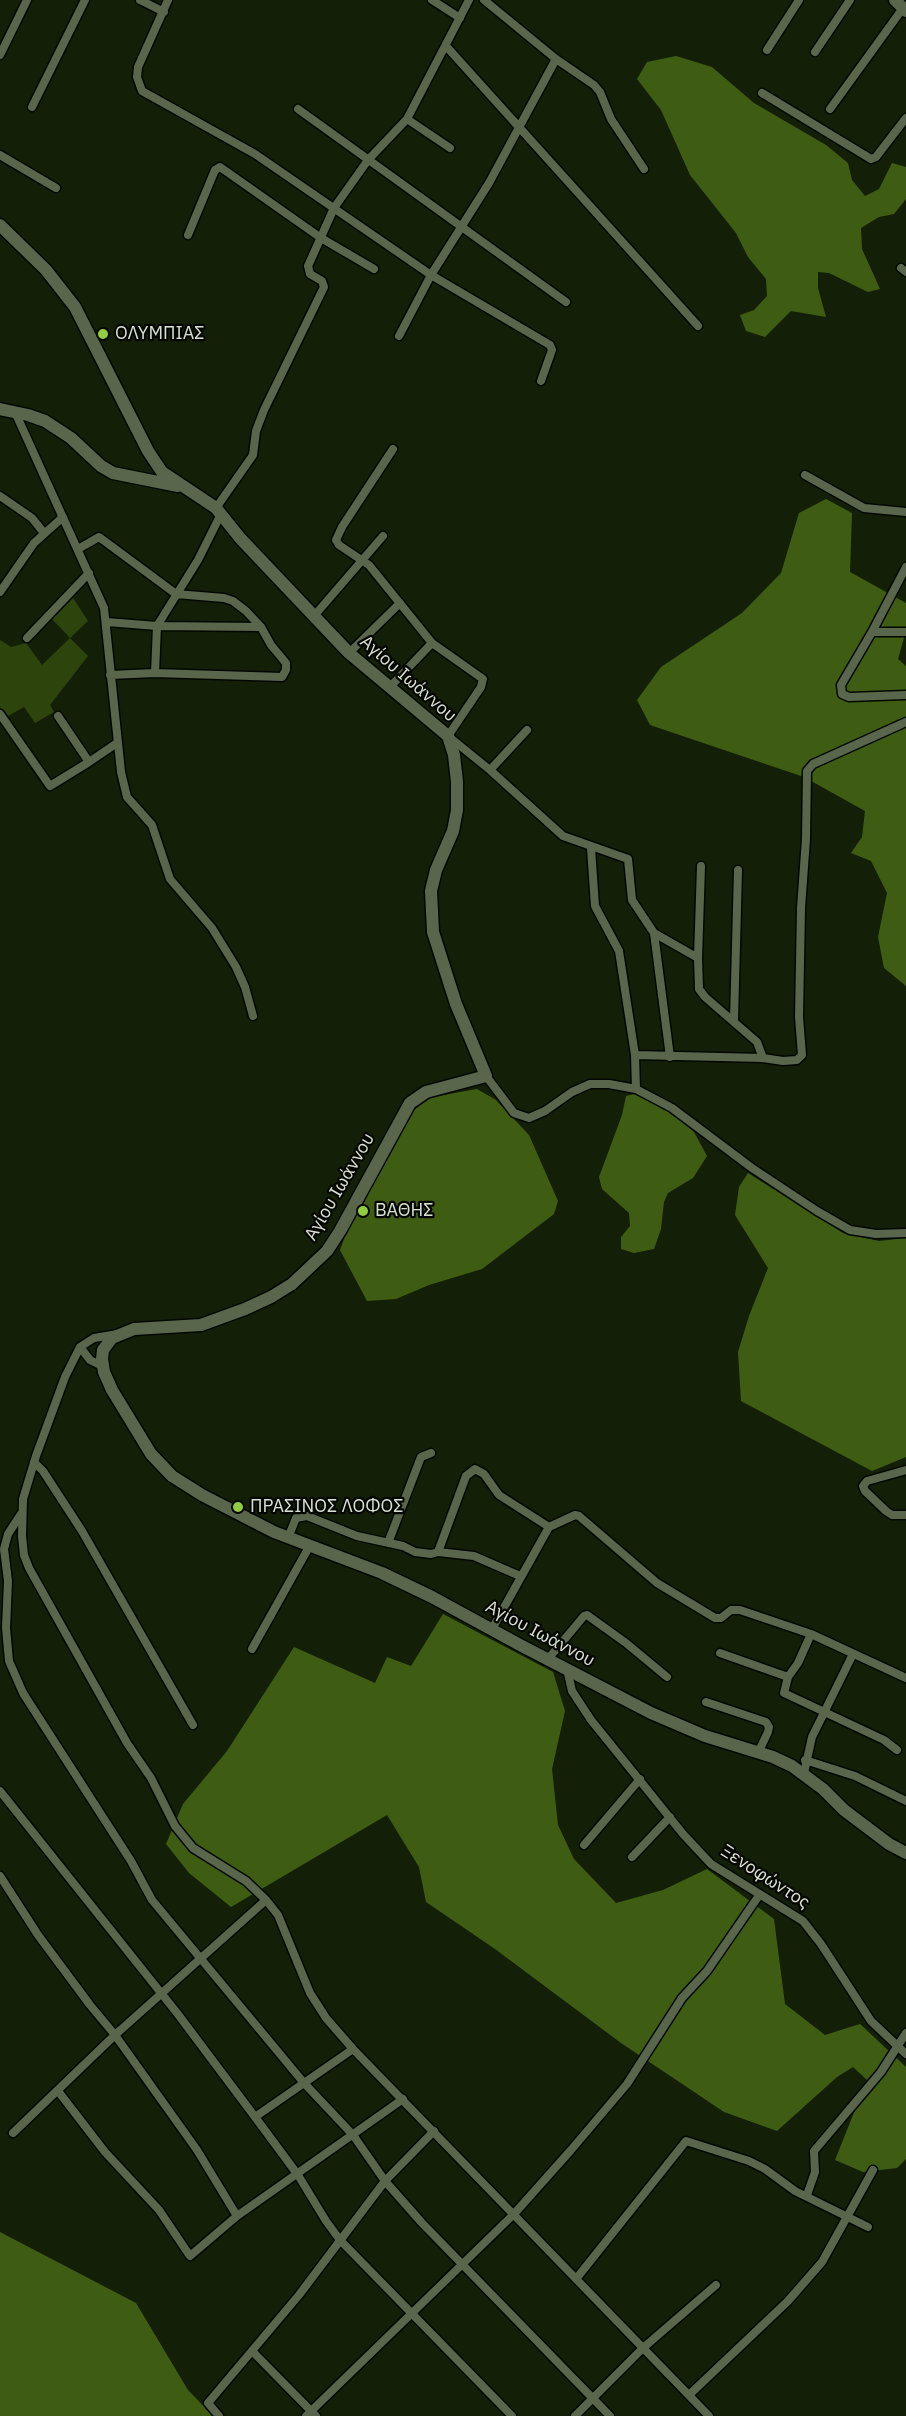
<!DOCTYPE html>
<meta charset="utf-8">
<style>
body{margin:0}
canvas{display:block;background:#141f07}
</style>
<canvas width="906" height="2416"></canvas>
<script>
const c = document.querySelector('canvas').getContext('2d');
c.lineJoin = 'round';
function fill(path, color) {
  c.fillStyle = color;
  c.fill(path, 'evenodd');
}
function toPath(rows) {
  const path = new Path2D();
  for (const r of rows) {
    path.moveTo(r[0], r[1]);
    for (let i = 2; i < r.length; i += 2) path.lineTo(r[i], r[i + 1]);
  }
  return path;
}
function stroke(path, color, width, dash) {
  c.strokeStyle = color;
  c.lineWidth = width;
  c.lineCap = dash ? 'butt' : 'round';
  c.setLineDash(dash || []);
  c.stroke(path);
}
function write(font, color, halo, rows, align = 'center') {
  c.font = font + ' "IBM Plex Sans",sans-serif';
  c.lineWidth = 4.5;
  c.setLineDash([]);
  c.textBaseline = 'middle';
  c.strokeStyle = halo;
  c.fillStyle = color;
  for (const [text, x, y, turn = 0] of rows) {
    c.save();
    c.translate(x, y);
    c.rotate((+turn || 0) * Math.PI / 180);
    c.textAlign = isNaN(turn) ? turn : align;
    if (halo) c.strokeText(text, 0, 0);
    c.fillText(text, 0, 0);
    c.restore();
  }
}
fill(toPath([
 [73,598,88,621,70,638,88,656,50,705,54,712,35,723,24,707,6,717,0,707,0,640,11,647,26,643,42,665,70,638,52,619]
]), '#2e440d');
fill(toPath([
 [676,56,712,67,754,103,826,145,848,163,852,180,865,196,879,189,892,163,906,167,906,199,894,214,879,217,861,228,862,249,880,289,868,292,829,273,818,272,818,288,826,317,791,311,765,337,746,331,740,315,754,310,767,296,766,279,748,257,736,233,690,175,661,110,637,79,647,62],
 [826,499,852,513,850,572,906,603,906,631,898,659,906,666,906,986,884,968,878,937,887,893,871,861,851,853,862,837,865,811,804,777,650,725,637,700,661,667,742,613,781,573,799,513],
 [477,1089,496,1100,529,1135,558,1201,554,1214,482,1269,429,1285,396,1299,367,1301,340,1250,347,1231,411,1112,432,1097],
 [634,1094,667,1109,694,1132,707,1156,693,1178,668,1193,664,1202,661,1229,654,1249,634,1253,621,1249,621,1237,630,1226,629,1213,602,1189,599,1177,622,1115,626,1096],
 [748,1173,843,1233,879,1241,906,1238,906,1457,872,1471,741,1401,738,1352,749,1316,768,1268,735,1215,739,1187],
 [443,1614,553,1672,565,1711,552,1769,558,1825,574,1859,616,1903,663,1890,707,1869,774,1919,785,2004,825,2035,860,2024,906,2067,906,2159,897,2168,863,2172,835,2160,867,2080,853,2067,837,2077,777,2131,724,2112,621,2043,495,1949,426,1902,419,1867,387,1815,231,1907,189,1873,166,1844,183,1804,227,1751,294,1647,375,1683,387,1657,411,1666],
 [0,2232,136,2303,188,2390,213,2416,0,2416]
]), '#3f5d12');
const street = toPath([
 [140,0,164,12],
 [168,0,138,67,137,77,142,91,255,154,431,275,550,345,552,350,541,381],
 [432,0,460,18],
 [484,0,556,59,594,85,600,92,611,119,644,169],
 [446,46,698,326],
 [767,50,799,0],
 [815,52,850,0],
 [0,55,27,0],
 [762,93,871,159,876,157,906,118],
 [32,107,85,0],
 [298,109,566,302],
 [830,109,903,8],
 [407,119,450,148],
 [0,155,56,188],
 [188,235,215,170,220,167,321,238,374,269],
 [901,268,906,272],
 [399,336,431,275,489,183,556,59],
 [15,412,104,608,121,772,127,797,152,825,170,879,212,928,236,967,245,987,253,1016],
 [393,449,342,527,336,540,339,545,369,565,432,643,483,679,481,687,448,736,490,770,563,836,628,859,632,900,654,933,698,958],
 [805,475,864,508,906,512],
 [0,496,32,518,44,533],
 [216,508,253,455,256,431,264,410,324,287,322,281,310,274,308,266,334,208,368,160,407,119,469,0],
 [78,549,99,537,176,594,224,598,233,601,246,611,261,627,271,645,286,663,286,670,282,677,155,673,110,675],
 [906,567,872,632,841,685,842,694,849,697,906,695],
 [0,592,34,543,63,517],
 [314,616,383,536],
 [107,622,157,626,261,627],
 [872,632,906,632],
 [27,638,89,573],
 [349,653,400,603],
 [155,673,157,626,198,560,221,514],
 [389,688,432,643],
 [0,714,50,786,89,762,58,716],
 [89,762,117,743],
 [490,770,527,730],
 [591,848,595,906,619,951,635,1055,636,1089],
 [701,866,698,958,699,989,705,997,757,1042,763,1058],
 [654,933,670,1057],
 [734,1020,738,870],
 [635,1055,763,1058,783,1061,797,1060,802,1055,799,1017,801,908,806,839,807,771,813,764,906,722],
 [486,1076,514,1113,529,1118,545,1111,572,1092,590,1084,609,1084,636,1089,672,1108,752,1168,817,1211,850,1230,876,1234,906,1233],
 [118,1334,94,1338,80,1347,65,1377,36,1456,23,1499,22,1536,24,1555,29,1568,127,1743,151,1778,175,1826,193,1848,246,1881,266,1900,278,1915,310,1993,326,2018,353,2049,709,2416],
 [80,1347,90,1360,102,1366],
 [34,1462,43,1471,82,1531,193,1725],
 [906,1470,867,1481,863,1486,865,1491,886,1511,892,1515,906,1515],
 [21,1514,8,1534,4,1549,8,1581,6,1628,9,1661,23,1693,131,1861,152,1900,304,2083,353,2135,385,2181,422,2223,610,2416],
 [288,1538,296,1518,307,1516,357,1536,403,1546,415,1552,431,1554,438,1552,474,1556,520,1576],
 [388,1543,421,1457,431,1453],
 [438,1552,466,1476,475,1469,484,1474,499,1495,549,1527],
 [492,1629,549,1527,575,1515,579,1516,657,1583,715,1618,721,1618,731,1610,740,1610,811,1634,906,1678],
 [811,1634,798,1663,788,1677,784,1693,884,1740,897,1750],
 [252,1649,309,1547],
 [720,1653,788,1677],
 [548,1659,584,1616,587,1615,626,1643,667,1677],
 [567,1669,572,1691,591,1720,683,1834,711,1864,803,1921,821,1944,871,2021,906,2054],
 [706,1702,766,1722,769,1727,768,1732,758,1753],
 [805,1760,855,1776,906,1801],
 [804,1773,812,1737,853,1654],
 [0,1791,177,2013,255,2117,353,2049],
 [584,1845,640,1779],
 [632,1857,670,1817],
 [0,1876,38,1935,90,2005,115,2035,197,2150,237,2216,190,2256,159,2210,105,2152,58,2091],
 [255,2117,298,2175,326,2221,340,2240,512,2416],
 [13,2133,115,2035,266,1900],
 [807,2195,815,2172,814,2151,881,2072,906,2033],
 [237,2216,403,2099],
 [576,2279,686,2141,749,2161,765,2169,795,2191,868,2227],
 [253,2352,316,2416],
 [689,2395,788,2301,822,2262,873,2170],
 [219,2416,208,2403,299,2295,385,2181,434,2131],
 [306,2416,514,2214,571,2150,627,2084,682,1998,707,1971,760,1894],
 [575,2416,643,2348,716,2285]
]);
const secondary = toPath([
 [895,0,906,11],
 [0,225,46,270,75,307,148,451,162,472,216,508,240,538,349,653,448,736,454,755,457,782,457,810,453,831,436,870,431,891,433,932,456,1004,486,1076,426,1092,410,1103,340,1231,327,1251,292,1284,271,1297,245,1309,201,1325,134,1329,112,1338,103,1350,102,1359,104,1372,112,1390,151,1454,172,1476,202,1495,274,1532,382,1573,432,1597,520,1645,651,1713,705,1736,773,1757,792,1766,823,1789,844,1810,889,1844,906,1853],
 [0,409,28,415,45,421,71,438,101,466,113,473,178,486]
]);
stroke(street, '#020800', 11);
stroke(secondary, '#020800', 15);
stroke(street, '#59664b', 8);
stroke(secondary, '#59664b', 12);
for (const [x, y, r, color] of [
 [103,334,6,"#92cd3e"],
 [363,1211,6,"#92cd3e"],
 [238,1507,6,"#92cd3e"]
]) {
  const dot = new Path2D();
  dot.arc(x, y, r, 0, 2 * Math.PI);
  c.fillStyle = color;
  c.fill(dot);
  stroke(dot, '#040701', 2);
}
write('18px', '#d8e0d1', '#040701', [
 ["ΟΛΥΜΠΙΑΣ",115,334],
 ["ΒΑΘΗΣ",375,1211],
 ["ΠΡΑΣΙΝΟΣ ΛΟΦΟΣ",250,1507]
], 'left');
write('18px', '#d8e0d1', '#040701', [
 ["Αγίου Ιωάννου",408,679,41],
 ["Αγίου Ιωάννου",340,1187,-60],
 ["Αγίου Ιωάννου",540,1634,28],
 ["Ξενοφώντος",765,1877,33]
]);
</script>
